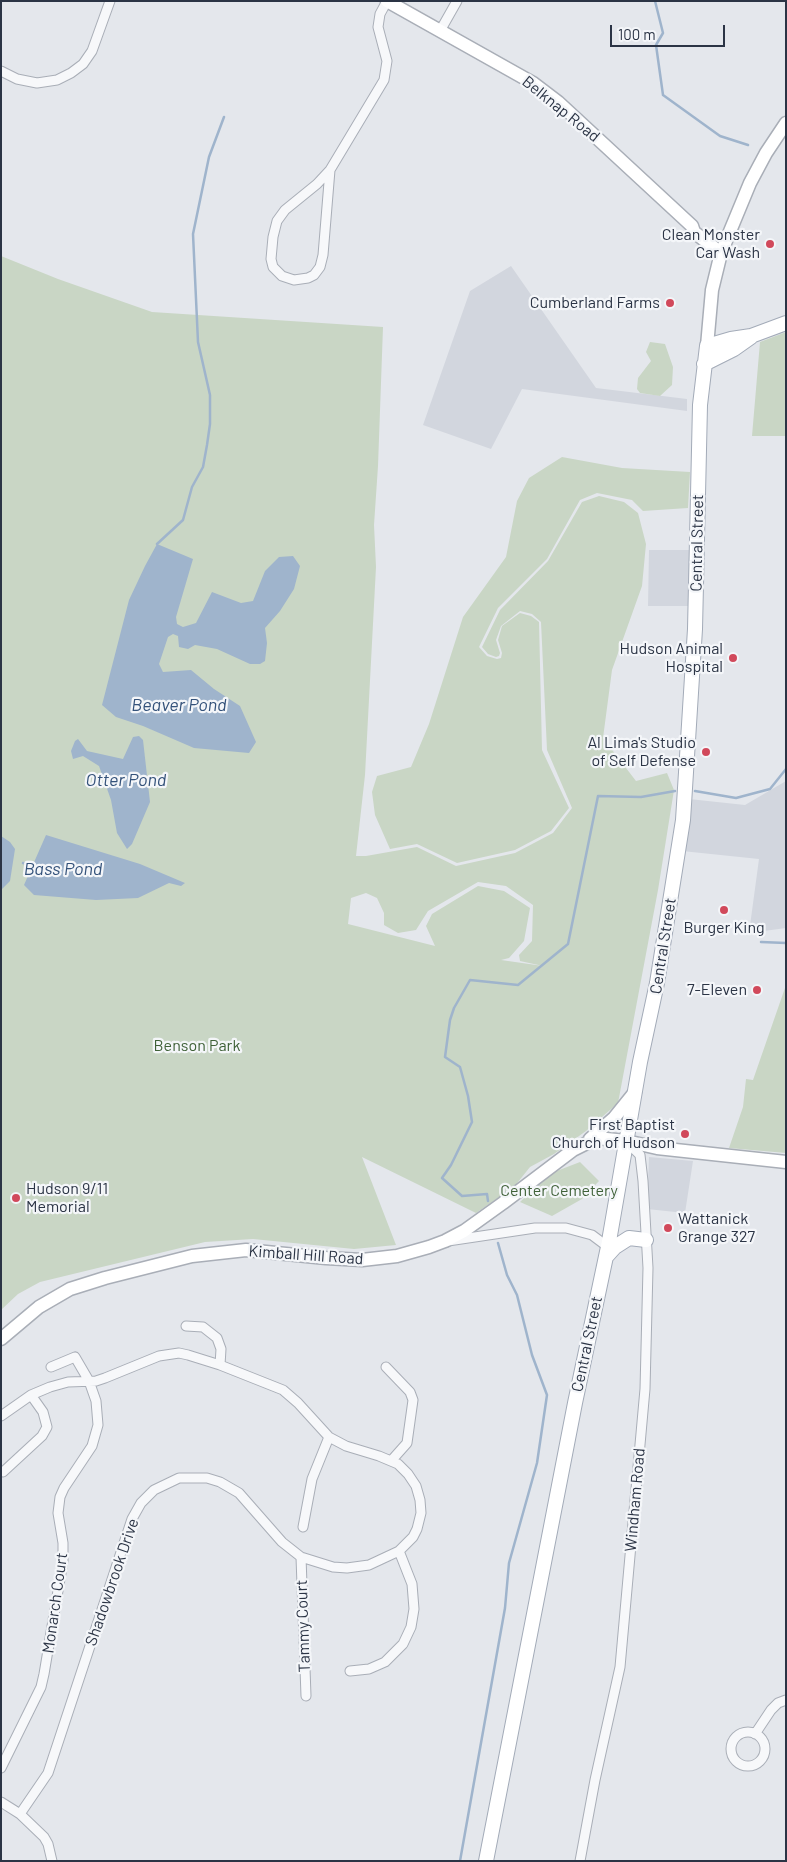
<!DOCTYPE html>
<style>
body{margin:0}
#map{position:relative;width:787px;height:1862px;overflow:hidden;background:#e4e7ec;font-family:Barlow,sans-serif}
canvas{display:block}
.frame{position:absolute;inset:0;border:2px solid #2b3445;pointer-events:none}
.scale{position:absolute;left:610px;top:25px;width:115px;height:22px;box-sizing:border-box;border:2px solid #2b3445;border-top:0;padding-left:6px;font-size:15px;line-height:18px;white-space:nowrap;color:#2b3445;-webkit-text-stroke:4px #f4f6f9;paint-order:stroke}
</style>
<div id="map">
<canvas width="787" height="1862"></canvas>
<div class="frame"></div>
<div class="scale">100 m</div>
</div>
<script>
const c = document.querySelector('canvas').getContext('2d');
c.lineJoin = 'round';
function fill(path, color) {
  c.fillStyle = color;
  c.fill(path, 'evenodd');
}
function toPath(rows) {
  const path = new Path2D();
  for (const r of rows) {
    if (r.length === 3) {
      path.moveTo(r[0] + r[2], r[1]);
      path.arc(r[0], r[1], r[2], 0, 2 * Math.PI);
      continue;
    }
    path.moveTo(r[0], r[1]);
    for (let i = 2; i < r.length; i += 2) path.lineTo(r[i], r[i + 1]);
  }
  return path;
}
function stroke(path, color, width, dash) {
  c.strokeStyle = color;
  c.lineWidth = width;
  c.lineCap = dash ? 'butt' : 'round';
  c.setLineDash(dash || []);
  c.stroke(path);
}
function write(font, color, halo, rows, align = 'center') {
  c.font = font + ' Barlow,sans-serif';
  c.lineWidth = 4.5;
  c.setLineDash([]);
  c.textBaseline = 'middle';
  c.strokeStyle = halo;
  c.fillStyle = color;
  for (const [text, x, y, turn = 0] of rows) {
    c.save();
    c.translate(x, y);
    c.rotate((+turn || 0) * Math.PI / 180);
    c.textAlign = isNaN(turn) ? turn : align;
    if (halo) c.strokeText(text, 0, 0);
    c.fillText(text, 0, 0);
    c.restore();
  }
}
fill(toPath([
 [511,266,596,388,687,399,687,411,522,389,491,449,423,425,470,291],
 [649,550,689,550,689,606,648,606],
 [786,781,786,928,749,933,759,859,682,851,689,799,745,805],
 [649,1157,693,1161,685,1213,647,1209]
]), '#d2d6de');
fill(toPath([
 [1,256,58,279,152,312,383,327,378,466,374,525,376,567,365,775,356,856,366,856,417,847,456,866,515,853,553,833,572,808,547,750,541,622,532,614,520,611,501,626,496,640,500,653,499,656,496,657,488,654,482,647,500,610,548,561,582,502,599,496,624,502,638,513,646,544,642,586,612,670,603,738,636,781,667,773,674,790,658,890,618,1103,586,1131,554,1154,530,1167,514,1187,476,1213,362,1157,396,1245,354,1249,253,1239,205,1242,40,1282,18,1294,1,1310],
 [478,882,506,886,533,905,532,941,519,955,520,961,543,966,501,960,509,958,524,941,530,908,504,891,478,886,432,914,426,926,435,946,348,924,351,898,366,893,377,898,384,913,384,925,398,933,416,930,428,911],
 [786,332,786,436,752,436,760,342],
 [650,342,665,344,673,367,672,385,660,396,640,393,637,389,638,378,651,361,646,352],
 [562,457,622,468,690,472,688,508,643,511,632,500,597,493,580,500,547,559,498,608,479,647,487,656,497,659,501,658,502,653,498,640,502,626,520,613,531,616,539,622,542,750,569,808,551,831,515,850,457,863,417,844,390,849,375,815,372,792,377,776,411,767,429,724,463,617,506,557,517,501,529,478],
 [786,985,786,1153,729,1148,743,1107,746,1079,753,1080],
 [580,1162,599,1181,582,1199,552,1216,520,1202,549,1174]
]), '#c9d6c5');
fill(toPath([
 [157,544,193,559,176,617,177,624,183,627,196,623,212,592,241,603,253,601,265,571,279,557,293,556,300,566,294,589,280,611,265,628,267,643,265,661,260,664,250,664,217,649,195,645,188,649,179,647,178,636,173,634,168,637,159,664,163,672,191,670,214,689,240,706,256,742,249,753,194,748,143,726,116,717,102,705,129,600,145,566],
 [139,736,143,740,150,802,132,844,127,849,117,833,111,800,99,766,83,756,73,759,71,751,75,741,78,739,87,751,123,759,133,737],
 [46,835,140,864,185,883,181,886,169,883,138,898,96,900,34,895,24,885],
 [1,836,10,842,15,849,10,881,1,890]
]), '#9fb4cc');
stroke(toPath([
 [655,1,663,33,656,45,663,95,720,136,748,145],
 [157,544,183,520,192,487,203,467,207,445,210,424,210,395,198,342,193,234,209,157,224,117],
 [695,791,736,798,770,789,786,769],
 [23,863,33,865],
 [761,942,786,943],
 [488,1201,487,1194,462,1196,442,1178,451,1165,472,1122,468,1096,460,1067,445,1057,450,1020,454,1008,470,980,518,985,568,944,598,796,641,797,675,791],
 [460,1861,505,1608,509,1563,537,1463,547,1395,532,1355,517,1295,507,1275,498,1243]
]), '#9fb4cc', 2.5);
const street = toPath([
 [440,31,457,1],
 [1,71,17,79,37,83,57,80,71,73,83,64,92,51,110,1],
 [330,170,323,255,320,267,314,275,308,278,294,280,282,276,273,267,271,259,273,237,277,221,285,210,317,184,330,170,384,80,387,61,378,27,380,14,387,1],
 [448,1241,535,1228,566,1228,592,1235,608,1247],
 [186,1326,203,1327,217,1338,221,1349,220,1365],
 [386,1367,410,1392,413,1400,407,1443,391,1461],
 [1,1416,31,1395,50,1387,68,1382,96,1381,105,1378,159,1356,179,1353,188,1355,220,1365,283,1390,298,1403,329,1437,346,1446,379,1456,398,1464,408,1474,416,1486,420,1500,421,1513,417,1529,413,1537,399,1551,369,1565,347,1568,333,1567,301,1557,282,1542,239,1493,220,1482,207,1478,179,1478,154,1490,141,1503,132,1519,48,1773,20,1814,1,1802],
 [3,1472,42,1436,47,1427,43,1412,31,1395],
 [303,1527,312,1479,329,1437],
 [301,1557,306,1696],
 [350,1671,369,1669,385,1662,403,1644,411,1627,414,1609,412,1584,399,1551],
 [748,1749,17],
 [755,1734,771,1710,778,1703,786,1700],
 [1,1768,41,1687,44,1674,63,1561,63,1543,58,1513,60,1497,64,1488,92,1446,98,1425,96,1401,89,1381,75,1357,51,1367],
 [20,1814,44,1837,48,1844,52,1861],
 [580,1861,595,1780,620,1667,645,1389,648,1268,643,1181,640,1155,626,1141]
]);
const secondary = toPath([
 [387,1,533,83,558,102,692,226,694,232,721,253],
 [707,346,712,290,721,253,750,183,766,153,786,123],
 [590,1139,614,1118,635,1092],
 [1,1339,39,1307,70,1289,105,1278,192,1256,246,1250,326,1258,362,1260,397,1256,429,1247,445,1241,464,1231,503,1203,573,1150,597,1138,626,1141,657,1148,786,1162]
]);
const primary = toPath([
 [704,364,734,349,751,337],
 [606,1257,615,1247,629,1238,646,1240],
 [486,1861,575,1403,608,1247,640,1062,657,983,683,820,695,629,700,405,707,346,731,339,751,336,786,323]
]);
stroke(street, '#a9aeb7', 11);
stroke(secondary, '#a9aeb7', 15);
stroke(primary, '#a3abb8', 16);
stroke(street, '#f7f8fa', 9);
stroke(secondary, '#fff', 12);
stroke(primary, '#fff', 14);
for (const [x, y, r, color] of [
 [770,244,5,"#d1495b"],
 [670,303,5,"#d1495b"],
 [733,658,5,"#d1495b"],
 [706,752,5,"#d1495b"],
 [724,910,5,"#d1495b"],
 [757,990,5,"#d1495b"],
 [685,1134,5,"#d1495b"],
 [16,1198,5,"#d1495b"],
 [668,1228,5,"#d1495b"]
]) {
  const dot = new Path2D();
  dot.arc(x, y, r, 0, 2 * Math.PI);
  c.fillStyle = color;
  c.fill(dot);
  stroke(dot, '#f4f6f9', 2);
}
write('16px', '#2b3445', '#f4f6f9', [
 ["Belknap Road",561,109,39],
 ["Central Street",697,543,-89],
 ["Central Street",663,946,-81],
 ["Kimball Hill Road",306,1255,4],
 ["Central Street",587,1344,-78],
 ["Windham Road",635,1500,-85],
 ["Shadowbrook Drive",112,1582,-71],
 ["Monarch Court",55,1603,-82],
 ["Tammy Court",303,1626,-92]
]);
write('16px', '#2b3445', '#f4f6f9', [
 ["Clean Monster",760,235],
 ["Car Wash",760,253],
 ["Cumberland Farms",660,303],
 ["Hudson Animal",723,649],
 ["Hospital",723,667],
 ["Al Lima's Studio",696,743],
 ["of Self Defense",696,761],
 ["Burger King",724,928,"center"],
 ["7-Eleven",747,990],
 ["First Baptist",675,1125],
 ["Church of Hudson",675,1143],
 ["Hudson 9/11",26,1189,"left"],
 ["Memorial",26,1207,"left"],
 ["Wattanick",678,1219,"left"],
 ["Grange 327",678,1237,"left"]
], 'right');
write('16px', '#3f6138', '#f4f6f9', [
 ["Benson Park",197,1046],
 ["Center Cemetery",559,1191]
]);
write('italic 18px', '#34527a', '#f4f6f9', [
 ["Beaver Pond",179,705],
 ["Otter Pond",126,780],
 ["Bass Pond",63,869]
]);
</script>
